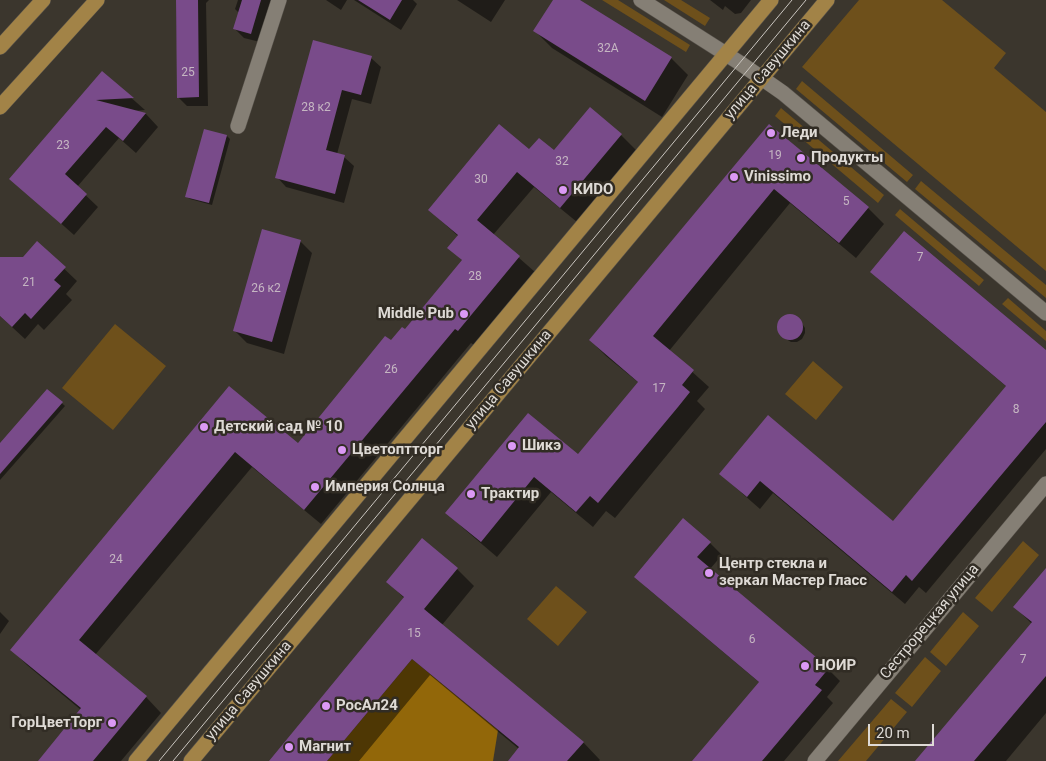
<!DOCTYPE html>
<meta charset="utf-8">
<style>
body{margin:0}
#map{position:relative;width:1046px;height:761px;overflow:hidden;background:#3b362d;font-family:Roboto,sans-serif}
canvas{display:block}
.scale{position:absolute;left:868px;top:724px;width:66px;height:22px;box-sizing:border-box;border:2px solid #dedad5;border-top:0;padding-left:6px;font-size:15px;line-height:18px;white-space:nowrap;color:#dedad5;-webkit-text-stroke:4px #312c24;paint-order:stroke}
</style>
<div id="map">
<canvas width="1046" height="761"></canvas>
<div class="scale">20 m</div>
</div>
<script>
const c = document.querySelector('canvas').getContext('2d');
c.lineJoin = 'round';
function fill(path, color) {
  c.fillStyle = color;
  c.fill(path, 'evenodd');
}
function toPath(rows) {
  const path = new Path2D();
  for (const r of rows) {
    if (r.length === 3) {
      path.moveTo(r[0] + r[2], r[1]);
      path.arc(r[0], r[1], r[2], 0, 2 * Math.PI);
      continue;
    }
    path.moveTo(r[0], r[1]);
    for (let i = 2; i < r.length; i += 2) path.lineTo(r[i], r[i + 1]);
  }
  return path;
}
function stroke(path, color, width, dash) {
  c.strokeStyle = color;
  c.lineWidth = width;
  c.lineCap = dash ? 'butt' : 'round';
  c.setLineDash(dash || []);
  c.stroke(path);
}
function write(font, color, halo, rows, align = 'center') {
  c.font = font + ' Roboto,sans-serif';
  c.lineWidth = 5;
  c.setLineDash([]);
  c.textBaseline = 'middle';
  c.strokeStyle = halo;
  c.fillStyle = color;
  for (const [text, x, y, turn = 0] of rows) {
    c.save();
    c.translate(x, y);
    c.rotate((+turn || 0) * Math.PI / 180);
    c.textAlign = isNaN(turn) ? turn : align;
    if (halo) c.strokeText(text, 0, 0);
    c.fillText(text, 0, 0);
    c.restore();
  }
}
fill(toPath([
 [602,0,618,0,690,45,686,52],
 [664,0,681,0,710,18,705,26],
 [859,0,942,0,1006,53,994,68,1046,112,1046,271,802,67],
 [802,81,913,175,907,182,796,89],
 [781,108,884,195,878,203,775,116],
 [921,181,1046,285,1046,298,915,189],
 [900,209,984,280,979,286,895,215],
 [1008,298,1046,331,1046,341,1002,304],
 [115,324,166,366,113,430,62,388],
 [813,361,843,387,816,420,785,394],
 [1023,541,1039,555,992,612,975,598],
 [556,586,587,612,558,646,527,619],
 [963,612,979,626,946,666,930,652],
 [925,657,941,671,912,707,895,693],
 [891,699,907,712,866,761,838,761]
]), '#6e501b');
fill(toPath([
 [412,659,498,730,493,761,327,761]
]), '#926709');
fill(toPath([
 [176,0,209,0,206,3,208,106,187,106,178,97],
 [238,0,280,0,260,42,244,38,235,29,239,13,235,9],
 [326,0,347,0,341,10],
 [354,0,413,0,417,4,401,30],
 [457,0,505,0,491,22],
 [554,0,578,0,671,58,688,75,662,117,552,48,535,31],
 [710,0,751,0,741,13,735,14,725,6,723,10],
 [313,42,371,58,381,67,371,104,352,99,337,154,344,157,354,166,344,203,286,187,277,177],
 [102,72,145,110,134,111,146,114,158,127,136,153,119,138,77,187,98,207,74,235,11,179],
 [769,126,868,208,884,224,856,258,790,203,669,351,709,387,697,401,705,409,615,518,606,511,593,527,551,492,497,557,463,528,447,512,578,456,639,383,606,356,590,340],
 [621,135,636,150,577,222,534,187,493,235,535,272,474,345,471,343,321,524,252,467,95,655,146,697,161,713,121,761,39,761,81,710,27,665,12,650,230,388,298,445,391,342,405,331,463,261,449,247,458,236,429,210,530,151,554,152],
 [227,136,230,139,212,205,190,199,187,197],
 [300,241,312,253,284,354,247,343,234,330],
 [37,243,77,281,66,294,72,300,44,330,38,324,25,339,0,316,0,262,24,258],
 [871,272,1046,352,1046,449,926,593,919,587,905,604,773,493,760,509,720,474,768,417,893,522,1007,387,884,284],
 [787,316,793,316,799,319,805,328,805,333,802,339,797,342,791,342,786,339,779,330,779,324,782,319],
 [47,390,65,406,0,480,0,445],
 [710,543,722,555,710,569,828,669,840,681,827,697,833,703,784,761,694,761,760,683,647,588,635,576],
 [457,569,474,586,442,625,583,742,600,760,599,761,509,761,519,749,430,675,359,761,270,761,405,599,388,582],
 [1046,570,1046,713,1006,761,917,761,1032,624,1015,607],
 [0,612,9,621,0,634]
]), '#0007');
fill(toPath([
 [176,0,198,0,199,97,177,98],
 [242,0,261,0,251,34,233,29],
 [358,0,402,0,390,20],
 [553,0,580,0,672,57,645,101,533,31],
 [313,40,372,56,361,95,342,90,326,150,345,155,335,194,275,178],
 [102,71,134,98,96,100,146,113,123,141,106,127,65,174,87,194,61,224,9,179],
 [590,107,622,134,560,208,517,172,477,220,520,256,458,331,455,329,304,510,235,452,79,640,147,696,93,761,38,761,81,708,10,650,229,386,298,443,385,336,391,340,402,327,405,329,462,260,447,248,458,235,428,210,499,124,529,149,539,138,554,150],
 [769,124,869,207,839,243,774,189,653,336,694,370,682,385,690,392,678,407,598,503,590,496,576,512,534,477,481,542,445,513,528,413,578,454,638,382,589,340],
 [204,129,227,135,209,203,185,197],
 [262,229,301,240,272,342,233,331],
 [904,231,1046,350,1046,422,912,581,906,575,892,592,760,481,747,497,719,474,768,415,893,521,1006,386,870,272],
 [37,241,66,267,54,280,61,286,31,319,25,313,12,327,0,316,0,257,23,257],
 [790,327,13],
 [47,389,63,402,0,474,0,443],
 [683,518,711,542,697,557,829,668,815,685,822,690,762,761,692,761,759,682,634,577],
 [422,538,458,568,424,609,584,742,567,761,508,761,519,747,412,659,327,761,269,761,404,597,386,582],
 [1046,568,1046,676,974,761,915,761,1032,622,1013,607]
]), '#794b8a');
const minor = toPath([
 [641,0,740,63,783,93,1046,313],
 [238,126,279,0],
 [815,761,1046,484]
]);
const major = toPath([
 [0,47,43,0],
 [0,107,97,0],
 [136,761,771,0],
 [191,761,827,0]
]);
stroke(minor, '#57524b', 16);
stroke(major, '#57524b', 16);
stroke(minor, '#857f75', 15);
stroke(major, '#a28347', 15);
stroke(toPath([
 [159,761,792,0],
 [173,761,806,0]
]), '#cac6c0', 1);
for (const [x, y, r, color] of [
 [771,133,5,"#db99f5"],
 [801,158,5,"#db99f5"],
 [734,177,5,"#db99f5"],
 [563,190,5,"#db99f5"],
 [464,314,5,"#db99f5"],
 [204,427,5,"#db99f5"],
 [512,446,5,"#db99f5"],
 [342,450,5,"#db99f5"],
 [315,487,5,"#db99f5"],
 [471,494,5,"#db99f5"],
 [709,573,5,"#db99f5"],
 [805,666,5,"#db99f5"],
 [326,706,5,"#db99f5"],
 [112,723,5,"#db99f5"],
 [289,747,5,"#db99f5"]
]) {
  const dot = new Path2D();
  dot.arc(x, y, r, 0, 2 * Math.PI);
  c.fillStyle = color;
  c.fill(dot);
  stroke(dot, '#312c24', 2);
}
write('12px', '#c5b6c2', null, [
 ["32А",608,49],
 ["25",188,73],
 ["28 к2",316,108],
 ["23",63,146],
 ["19",775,156],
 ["32",562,162],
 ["30",481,180],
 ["5",846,202],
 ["7",920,258],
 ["28",475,277],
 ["21",29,283],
 ["26 к2",266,289],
 ["26",391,370],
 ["17",659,389],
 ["8",1016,410],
 ["24",116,560],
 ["15",414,634],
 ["6",752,640],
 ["7",1023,660]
]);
write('15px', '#dedad5', '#312c24', [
 ["улица Савушкина",768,70,-50],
 ["улица Савушкина",509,380,-50],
 ["Сестрорецкая улица",930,622,-50],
 ["улица Савушкина",249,691,-50]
]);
write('bold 15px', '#dedad5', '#312c24', [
 ["Леди",781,133],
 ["Продукты",811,158],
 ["Vinissimo",744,177],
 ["КИDO",573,190],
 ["Middle Pub",454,314,"right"],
 ["Детский сад № 10",214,427],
 ["Шикэ",522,446],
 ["Цветоптторг",352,450],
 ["Империя Солнца",325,487],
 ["Трактир",481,494],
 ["Центр стекла и",719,564],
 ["зеркал Мастер Гласс",719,581],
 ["НОИР",815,666],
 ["РосАл24",336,706],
 ["ГорЦветТорг",102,723,"right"],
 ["Магнит",299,747]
], 'left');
</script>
